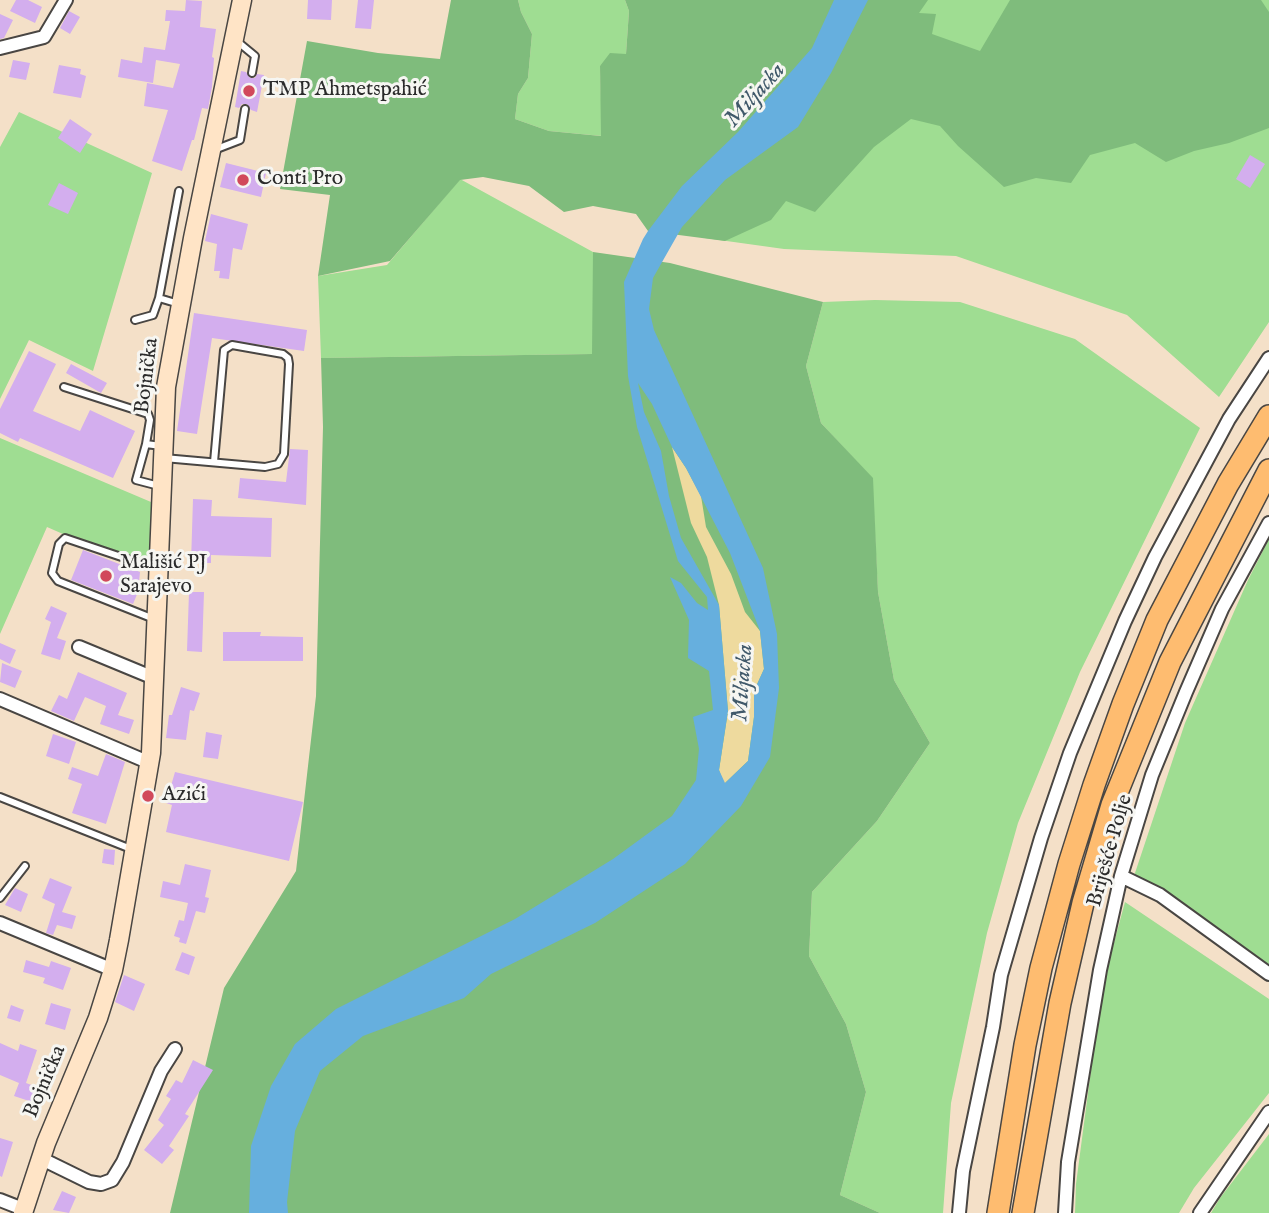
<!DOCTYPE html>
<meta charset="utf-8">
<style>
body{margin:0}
canvas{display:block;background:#f4e0c8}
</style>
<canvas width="1269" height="1213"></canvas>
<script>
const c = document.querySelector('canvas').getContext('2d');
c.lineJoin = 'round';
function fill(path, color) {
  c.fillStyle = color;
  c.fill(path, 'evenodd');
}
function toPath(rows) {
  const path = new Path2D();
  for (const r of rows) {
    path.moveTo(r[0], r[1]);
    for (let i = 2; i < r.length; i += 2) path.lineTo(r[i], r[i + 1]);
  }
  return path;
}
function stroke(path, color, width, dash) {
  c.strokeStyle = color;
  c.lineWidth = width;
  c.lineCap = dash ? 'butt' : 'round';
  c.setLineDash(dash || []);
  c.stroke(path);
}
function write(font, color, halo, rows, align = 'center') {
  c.font = font + ' "IM FELL English",serif';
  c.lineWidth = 6;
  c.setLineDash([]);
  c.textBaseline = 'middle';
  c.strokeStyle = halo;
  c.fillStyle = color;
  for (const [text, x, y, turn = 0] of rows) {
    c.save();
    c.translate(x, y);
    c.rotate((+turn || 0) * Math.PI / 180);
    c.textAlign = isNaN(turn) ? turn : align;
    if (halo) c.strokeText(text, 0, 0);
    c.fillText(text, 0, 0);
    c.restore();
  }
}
fill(toPath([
 [518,0,625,0,629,11,626,54,600,66,602,136,549,131,515,119,518,94,528,78,532,34,521,12],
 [889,0,1269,0,1269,322,1219,397,1127,315,956,256,784,249,705,238,754,190],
 [19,112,152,173,93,371,29,340,0,399,0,147],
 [460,179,593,252,593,354,321,358,318,276,387,265],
 [875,300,960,302,1075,339,1200,428,1080,672,1018,823,987,933,951,1103,943,1213,880,1213,840,1195,866,1092,846,1024,809,956,812,892,877,821,930,743,894,680,878,592,872,478,821,423,806,366,823,302],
 [0,438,151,502,152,573,47,527,0,634],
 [1269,539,1269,968,1133,879,1185,723,1248,580],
 [1125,902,1269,999,1269,1093,1194,1188,1179,1213,1075,1213,1076,1184,1102,987],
 [1269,1134,1269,1213,1211,1213,1220,1198]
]), '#9fdd92');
fill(toPath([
 [451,0,518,0,521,12,532,34,528,78,518,94,515,119,549,131,601,136,600,66,610,53,626,54,629,11,625,0,928,0,919,13,936,14,932,34,980,51,1010,0,1261,0,1269,12,1269,128,1229,143,1194,151,1166,162,1135,143,1090,155,1071,183,1036,178,1004,187,958,146,940,126,911,119,874,147,815,212,786,201,771,220,725,241,648,231,636,214,593,206,564,212,529,186,483,177,460,180,390,261,318,276,330,195,280,189,307,41,378,53,440,59],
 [593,252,670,263,823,302,806,366,821,423,873,478,878,592,894,680,930,743,877,821,812,892,809,956,846,1024,866,1092,840,1195,880,1213,170,1213,224,988,296,871,316,696,323,427,321,358,592,354]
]), '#7fbc7c');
fill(toPath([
 [672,447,686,468,701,496,706,527,731,574,745,612,760,631,764,669,754,691,754,717,748,761,724,784,719,770,728,711,719,605,707,557,691,523]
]), '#eeda9e');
fill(toPath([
 [834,0,868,0,831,73,798,127,725,180,682,227,653,278,649,309,654,330,763,568,777,634,779,688,770,757,741,806,685,864,595,923,491,974,464,998,363,1036,320,1071,295,1131,287,1202,288,1213,249,1213,251,1146,271,1086,295,1044,336,1009,515,919,613,859,672,816,696,780,699,749,693,717,713,710,709,671,688,658,689,620,670,577,681,583,697,603,708,610,707,597,678,561,637,427,628,376,624,282,643,239,648,231,682,186,738,132,812,48],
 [638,383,652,404,672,447,686,468,730,553,760,631,764,669,754,691,754,717,748,761,725,783,719,770,728,711,719,605,681,538,669,496,661,451,644,412]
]), '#66afde');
fill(toPath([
 [16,0,28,0,42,7,35,23,10,11],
 [186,0,202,1,200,27,216,29,212,57,214,58,212,87,208,109,202,108,194,140,192,140,182,171,152,161,168,110,144,106,147,83,173,88,180,64,156,60,153,83,118,77,121,59,142,63,144,47,165,50,170,21,165,21,166,10,185,11],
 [308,0,332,0,331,20,307,19],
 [358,0,374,0,371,29,355,28],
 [69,11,80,17,70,34,60,28],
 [0,14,13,20,4,38,0,39],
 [13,60,30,63,26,80,9,77],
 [59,65,81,69,80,74,86,76,81,98,53,93],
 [241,71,246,72,250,78,255,78,257,74,264,75,257,112,251,110,247,104,242,104,239,108,235,107],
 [70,119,92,134,80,153,58,138],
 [1250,155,1265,164,1250,188,1236,179],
 [226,163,266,173,261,197,220,187],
 [59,183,78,193,68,214,48,205],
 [211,214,248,224,242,250,233,248,229,279,219,278,220,271,214,271,217,244,205,241],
 [194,313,307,330,304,351,212,338,197,434,177,431],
 [29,351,56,364,33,411,80,431,90,410,135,431,113,478,20,438,18,442,0,433,0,409],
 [71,364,107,383,101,393,66,373],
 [290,449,308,450,306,505,238,498,240,478,286,482],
 [193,499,212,500,211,516,272,518,271,557,211,555,211,563,191,563],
 [83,550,140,572,138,592,133,604,71,580],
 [189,592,204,592,202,652,187,651],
 [51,606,67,613,57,638,66,641,60,660,41,654,51,622,45,619],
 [223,632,261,632,260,636,303,637,303,661,223,661],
 [0,643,16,650,10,664,0,659],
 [2,663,22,671,15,688,0,682],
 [78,672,127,693,118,715,134,720,129,734,100,724,106,706,85,697,74,721,51,711,59,695,67,699],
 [181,687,200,693,194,711,190,710,186,740,166,738,169,715,172,715],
 [206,732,222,735,218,759,203,757],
 [53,734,76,742,69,764,46,756],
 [106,754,125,762,106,824,72,813,82,784,68,779,72,767,98,776],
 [175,772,303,802,289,861,166,832,172,805,166,803],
 [104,849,115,850,114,865,102,863],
 [185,864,211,870,205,897,209,898,205,913,196,911,186,944,179,942,180,938,174,936,179,920,184,921,188,903,160,897,163,881,180,885],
 [50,878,72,887,62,912,76,916,72,929,57,925,53,935,46,933,55,904,42,898],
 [15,888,28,894,21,912,5,905],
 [182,952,195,957,189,975,175,970],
 [26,960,49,967,51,961,71,968,63,990,43,983,45,978,23,972],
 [124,975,145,984,134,1011,115,1002],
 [51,1003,71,1009,65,1030,45,1024],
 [11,1005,24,1010,20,1022,7,1018],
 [0,1043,18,1051,20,1044,37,1050,26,1083,37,1087,32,1102,14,1096,19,1083,0,1075],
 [193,1060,213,1070,185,1114,189,1116,169,1146,174,1150,162,1164,144,1150,164,1125,158,1120,171,1099,166,1096,176,1080,182,1083],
 [0,1138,13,1142,2,1177,0,1176],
 [62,1191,76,1197,69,1213,53,1210]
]), '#d3aeee');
const lane = toPath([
 [238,42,255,56,252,73],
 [214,150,240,140,245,109],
 [179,191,159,298,179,304],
 [135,320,153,315,159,298],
 [64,387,148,414,150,420,146,444,161,446],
 [146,444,136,480,159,486],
 [164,458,265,467,278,464,284,454,289,364,288,358,283,354,232,345,224,350,214,462],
 [154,619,58,581,52,573,59,544,65,538,157,569],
 [0,797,131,849],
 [0,898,25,866]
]);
const street = toPath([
 [0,48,44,37,66,0],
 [79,647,154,678],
 [0,699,150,763],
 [1121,876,1160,895,1269,974],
 [0,923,113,970],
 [40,1158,89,1182,101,1184,112,1180,123,1162,161,1071,175,1049],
 [0,1200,23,1209],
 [959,1213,963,1171,993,1027,1001,975,1041,838,1070,753,1125,621,1155,557,1229,419,1269,358],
 [1065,1213,1068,1162,1100,970,1121,876,1152,775,1186,692,1222,609,1269,523],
 [1200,1213,1269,1112]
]);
const secondary = toPath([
 [23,1213,46,1143,98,1018,113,970,119,940,151,753,166,387,193,238,242,0]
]);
const highway = toPath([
 [998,1213,1025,1045,1041,968,1069,864,1094,785,1123,704,1157,620,1228,484,1269,416],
 [1023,1213,1060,1003,1083,903,1112,805,1170,662,1269,470]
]);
stroke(lane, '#494643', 10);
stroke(street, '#494643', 16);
stroke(secondary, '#494643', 21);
stroke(highway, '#494643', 24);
stroke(lane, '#fff', 6);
stroke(street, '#fff', 12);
stroke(secondary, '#ffe4c6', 18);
stroke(highway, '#febc70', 21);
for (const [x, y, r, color] of [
 [249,91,7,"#d1495b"],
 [243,180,7,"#d1495b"],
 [106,576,7,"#d1495b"],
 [148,796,7,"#d1495b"]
]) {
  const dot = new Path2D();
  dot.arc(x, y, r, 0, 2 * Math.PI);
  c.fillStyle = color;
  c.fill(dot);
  stroke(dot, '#f6f6f2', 2.5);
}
write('21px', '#2b2b2b', '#f6f6f2', [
 ["TMP Ahmetspahić",263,91],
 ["Conti Pro",257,180],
 ["Mališić PJ",120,564],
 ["Sarajevo",120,588],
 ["Azići",162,796]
], 'left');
write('21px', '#2b2b2b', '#f6f6f2', [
 ["Bojnička",148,376,-83],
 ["Briješće Polje",1111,851,-74],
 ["Bojnička",46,1082,-67]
]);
write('italic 23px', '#40596a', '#f6f6f2', [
 ["Miljacka",756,96,-48],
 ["Miljacka",744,683,-86]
]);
</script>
